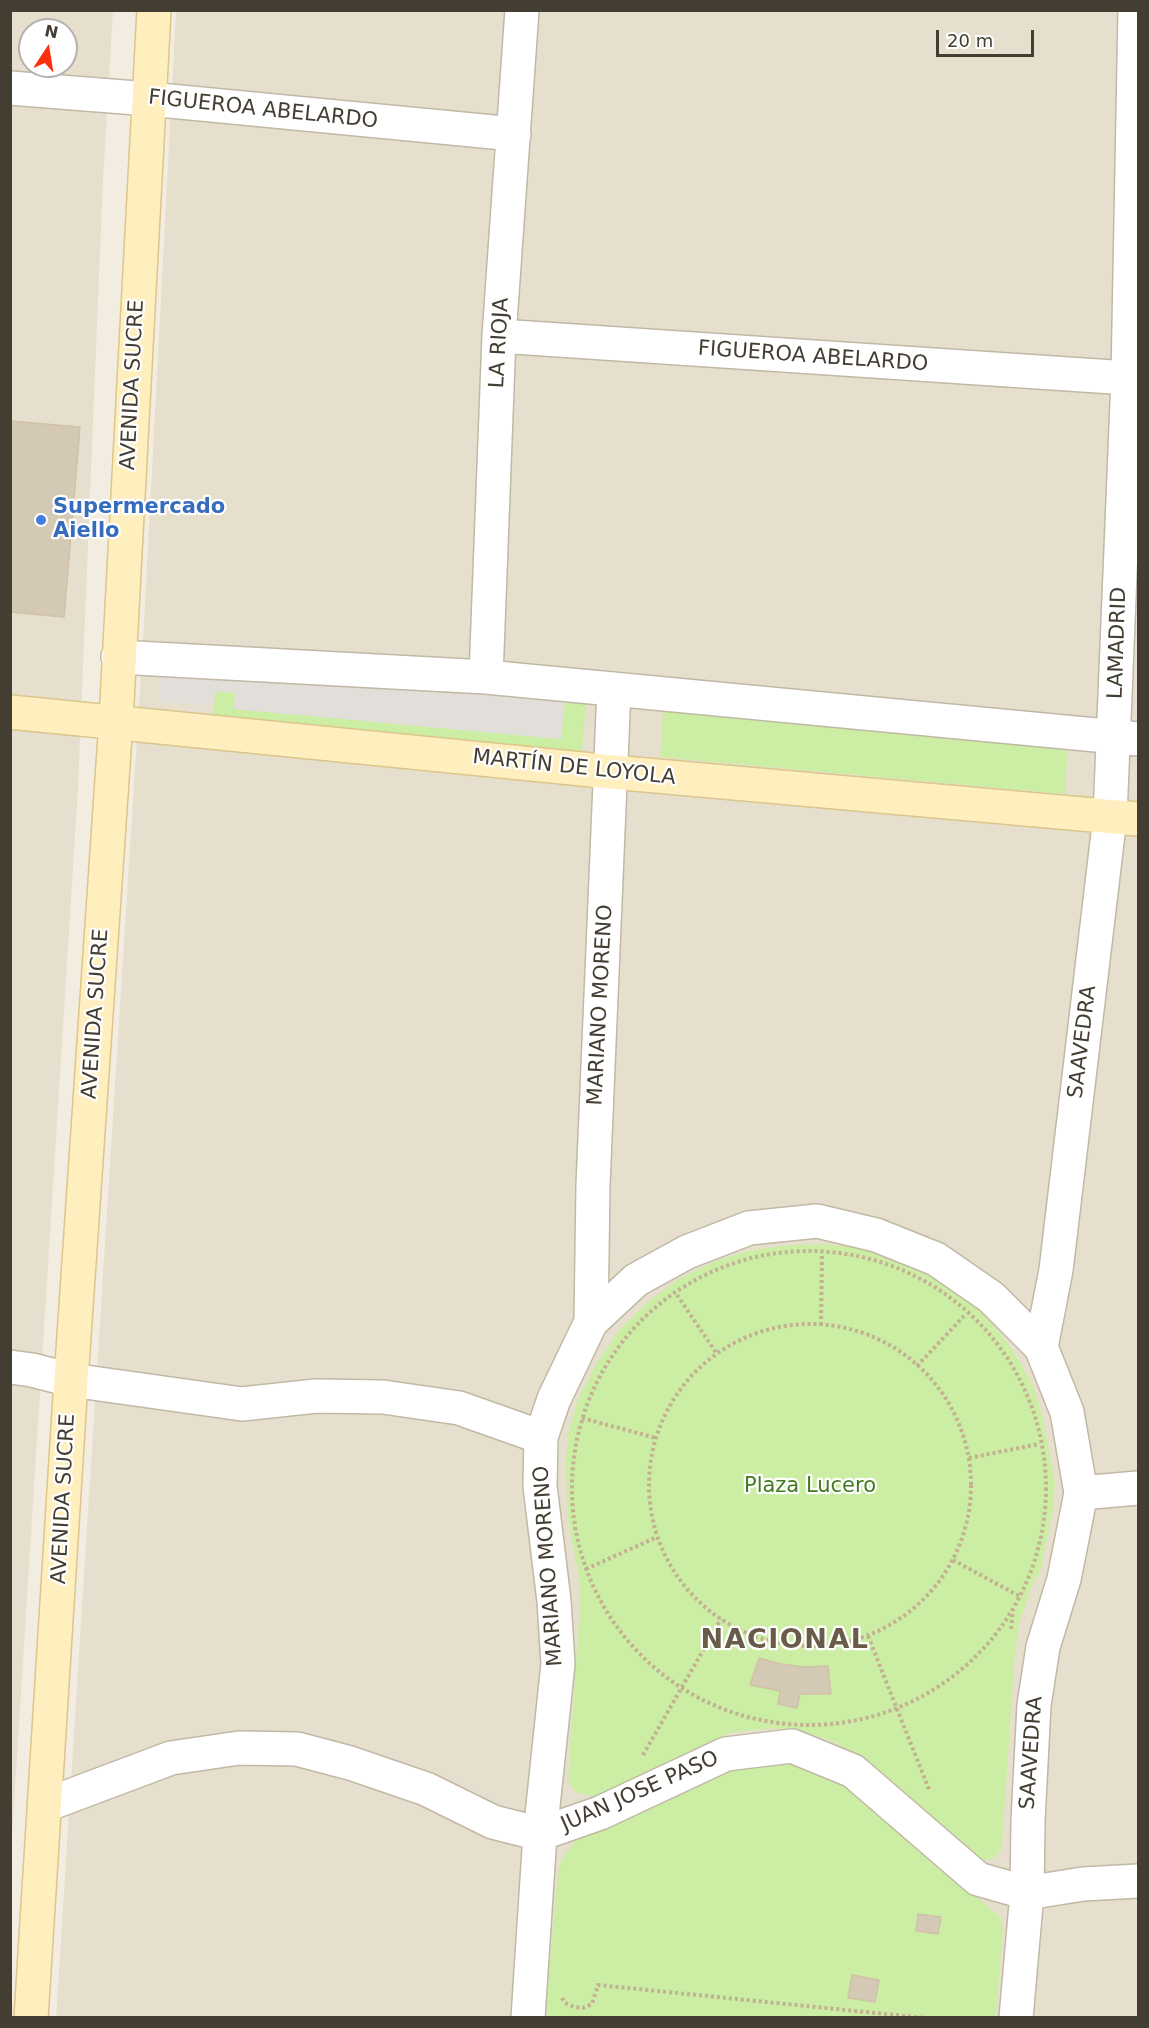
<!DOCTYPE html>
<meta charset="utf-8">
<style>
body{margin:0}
#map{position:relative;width:1149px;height:2028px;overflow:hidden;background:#f3ede1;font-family:"DejaVu Sans",sans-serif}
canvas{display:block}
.frame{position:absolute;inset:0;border:12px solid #443d31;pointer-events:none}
.north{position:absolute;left:18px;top:18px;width:60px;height:60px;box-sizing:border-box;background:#fff;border:2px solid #b4b1ad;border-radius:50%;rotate:12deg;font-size:16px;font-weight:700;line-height:24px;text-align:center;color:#443d31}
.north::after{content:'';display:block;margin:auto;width:21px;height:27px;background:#ff2f0b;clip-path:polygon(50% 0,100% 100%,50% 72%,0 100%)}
.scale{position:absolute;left:936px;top:30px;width:98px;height:27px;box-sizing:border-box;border:3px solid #443d31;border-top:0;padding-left:8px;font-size:18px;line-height:21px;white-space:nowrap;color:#443d31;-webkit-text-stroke:4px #fff;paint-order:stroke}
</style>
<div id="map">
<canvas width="1149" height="2028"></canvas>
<div class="frame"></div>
<div class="north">N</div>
<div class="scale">20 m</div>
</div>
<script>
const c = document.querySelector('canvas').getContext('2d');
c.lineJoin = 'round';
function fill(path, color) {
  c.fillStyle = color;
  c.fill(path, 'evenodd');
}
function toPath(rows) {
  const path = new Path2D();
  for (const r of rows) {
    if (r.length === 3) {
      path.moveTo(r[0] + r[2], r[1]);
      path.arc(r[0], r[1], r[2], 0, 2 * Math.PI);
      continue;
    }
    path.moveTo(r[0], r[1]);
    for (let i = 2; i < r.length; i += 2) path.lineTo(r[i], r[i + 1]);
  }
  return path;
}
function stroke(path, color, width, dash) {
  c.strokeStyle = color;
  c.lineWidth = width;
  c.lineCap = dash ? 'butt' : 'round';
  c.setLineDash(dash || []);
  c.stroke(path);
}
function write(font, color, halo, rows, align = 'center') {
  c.font = font + ' "DejaVu Sans",sans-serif';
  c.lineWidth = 4.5;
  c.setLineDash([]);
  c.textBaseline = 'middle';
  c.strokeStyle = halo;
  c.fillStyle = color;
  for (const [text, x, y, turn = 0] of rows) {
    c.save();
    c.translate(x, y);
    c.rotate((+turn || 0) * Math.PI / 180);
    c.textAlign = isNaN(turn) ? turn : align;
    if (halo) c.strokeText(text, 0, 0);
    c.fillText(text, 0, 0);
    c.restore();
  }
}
fill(toPath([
 [11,11,113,11,103,180,78,788,11,1853],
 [30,30,66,30,66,66,30,66],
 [176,11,1138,11,1138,2017,56,2018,143,642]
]), '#e7dfce');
fill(toPath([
 [215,691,236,693,235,709,561,739,565,700,586,701,582,752,213,718],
 [663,711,1068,748,1065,794,660,757],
 [823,1244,858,1248,895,1258,926,1271,953,1289,981,1312,1000,1333,1020,1362,1033,1386,1043,1417,1055,1483,1053,1509,1041,1568,1029,1593,1020,1621,1015,1652,1002,1844,998,1854,992,1859,985,1860,979,1858,868,1765,848,1750,830,1740,792,1730,771,1728,729,1733,596,1797,578,1793,572,1789,568,1778,580,1608,579,1575,573,1548,568,1517,566,1463,568,1434,578,1399,594,1368,618,1331,652,1298,680,1278,716,1261,747,1251,790,1245],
 [785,1761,837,1779,1000,1917,1003,1928,996,2017,550,2018,546,2010,557,1882,561,1860,575,1841,726,1768]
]), '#cceda4');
fill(toPath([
 [160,677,565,700,561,739,234,709,235,693,215,691,214,706,158,701]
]), '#e2dfda');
const building = toPath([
 [10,421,80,427,64,617,10,612,10,421],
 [759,1658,781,1664,804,1667,828,1666,831,1694,800,1694,797,1708,778,1704,780,1691,750,1685,759,1658],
 [918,1914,941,1917,938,1934,916,1931,918,1914],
 [852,1975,879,1980,875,2002,848,1998,852,1975]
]);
fill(building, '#d4c9b5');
stroke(building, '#d1c1a7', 1.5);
const street = toPath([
 [10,88,149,99,514,134],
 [499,336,1128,378],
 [118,657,486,677,1138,739],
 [486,677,499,336,522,10],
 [591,1322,593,1185,614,689],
 [1041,1347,1056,1270,1110,817,1128,378,1135,10],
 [10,1367,32,1370,71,1380,242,1404,316,1396,383,1397,459,1408,541,1437],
 [1081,1493,1138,1488],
 [46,1805,171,1758,239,1748,297,1749,350,1763,426,1789,493,1822,540,1834,600,1813,726,1754,792,1746,853,1771,978,1879,1027,1893,1083,1884,1138,1881],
 [528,2018,540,1834,558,1664,554,1601,540,1486,541,1437,554,1399,591,1322,636,1280,687,1252,749,1228,817,1221,876,1235,936,1259,991,1297,1041,1347,1067,1412,1081,1493,1064,1579,1043,1647,1034,1705,1028,1821,1027,1893,1016,2018]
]);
const secondary = toPath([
 [10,712,612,772,1138,819],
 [31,2018,71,1380,116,721,154,10]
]);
stroke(street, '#c1b8a5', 36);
stroke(secondary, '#dbc68c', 36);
stroke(toPath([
 [809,1488,237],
 [677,1295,717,1354],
 [810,1485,161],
 [821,1325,822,1254],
 [917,1366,964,1316],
 [582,1418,656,1438],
 [969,1458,1039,1444],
 [953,1560,1021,1597],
 [586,1569,657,1537],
 [1011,1629,1013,1610],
 [868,1636,930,1792],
 [643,1755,721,1619],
 [562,1998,565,2003,574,2007,583,2008,592,2004,598,1985,925,2018]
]), '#c2b192', 4, [3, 3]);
stroke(street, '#fff', 33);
stroke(secondary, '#ffefbe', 33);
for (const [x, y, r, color] of [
 [41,520,6,"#3f7fe0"]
]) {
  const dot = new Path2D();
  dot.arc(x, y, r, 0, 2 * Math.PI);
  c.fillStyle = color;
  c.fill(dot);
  stroke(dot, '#fff', 2);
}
write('21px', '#443d31', '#fff', [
 ["FIGUEROA ABELARDO",263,110,6],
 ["LA RIOJA",500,343,-87],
 ["FIGUEROA ABELARDO",813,357,4],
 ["AVENIDA SUCRE",133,385,-87],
 ["LAMADRID",1118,643,-88],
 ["MARTÍN DE LOYOLA",574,768,6],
 ["MARIANO MORENO",601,1005,-87],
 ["AVENIDA SUCRE",96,1014,-86],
 ["SAAVEDRA",1083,1042,-83],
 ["AVENIDA SUCRE",64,1499,-87],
 ["MARIANO MORENO",549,1566,-94],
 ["SAAVEDRA",1032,1753,-86],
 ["JUAN JOSE PASO",640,1792,-24]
]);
write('bold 21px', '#366cbe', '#fff', [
 ["Supermercado",53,508],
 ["Aiello",53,532]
], 'left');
write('21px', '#427b1f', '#fff', [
 ["Plaza Lucero",810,1487]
]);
c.letterSpacing = '1.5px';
write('bold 27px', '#685b47', '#fff', [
 ["NACIONAL",785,1641]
]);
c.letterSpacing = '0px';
</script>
